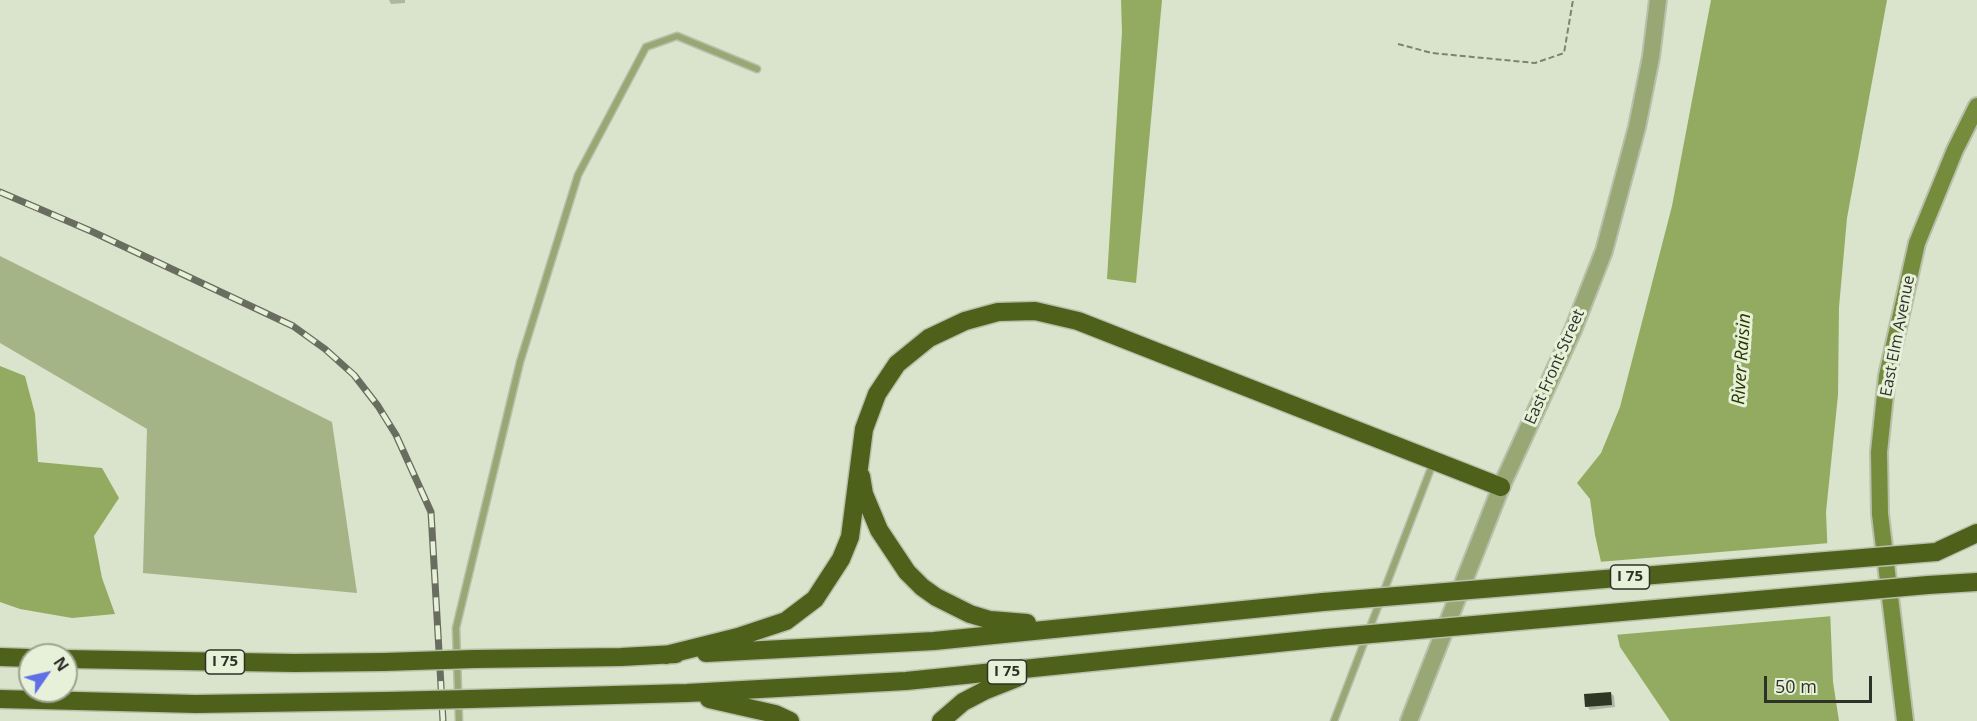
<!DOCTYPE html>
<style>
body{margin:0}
#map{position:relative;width:1977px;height:721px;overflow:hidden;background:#dae3cb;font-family:"Open Sans",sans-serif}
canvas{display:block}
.north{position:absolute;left:18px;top:643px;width:60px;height:60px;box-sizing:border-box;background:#e7f0d8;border:2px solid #9da492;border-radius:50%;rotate:56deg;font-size:16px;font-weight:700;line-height:24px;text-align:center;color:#2e3128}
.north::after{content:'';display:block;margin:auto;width:21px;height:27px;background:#5e6fe7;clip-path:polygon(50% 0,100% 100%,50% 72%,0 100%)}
.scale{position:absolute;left:1764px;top:676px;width:108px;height:27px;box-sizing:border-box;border:3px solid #2e3128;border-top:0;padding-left:8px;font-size:18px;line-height:21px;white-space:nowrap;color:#2e3128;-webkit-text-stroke:4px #e7f0d8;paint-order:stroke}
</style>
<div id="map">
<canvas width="1977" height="721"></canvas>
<div class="north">N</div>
<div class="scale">50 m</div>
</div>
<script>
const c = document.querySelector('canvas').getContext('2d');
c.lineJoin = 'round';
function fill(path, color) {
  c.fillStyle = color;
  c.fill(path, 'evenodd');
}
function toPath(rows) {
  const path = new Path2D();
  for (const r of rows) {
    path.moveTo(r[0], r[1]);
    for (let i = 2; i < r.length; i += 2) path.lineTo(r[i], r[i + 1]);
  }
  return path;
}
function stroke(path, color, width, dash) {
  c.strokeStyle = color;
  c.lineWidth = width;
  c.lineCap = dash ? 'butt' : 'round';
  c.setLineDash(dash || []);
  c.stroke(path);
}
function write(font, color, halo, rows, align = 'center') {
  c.font = font + ' "Open Sans",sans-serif';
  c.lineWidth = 6;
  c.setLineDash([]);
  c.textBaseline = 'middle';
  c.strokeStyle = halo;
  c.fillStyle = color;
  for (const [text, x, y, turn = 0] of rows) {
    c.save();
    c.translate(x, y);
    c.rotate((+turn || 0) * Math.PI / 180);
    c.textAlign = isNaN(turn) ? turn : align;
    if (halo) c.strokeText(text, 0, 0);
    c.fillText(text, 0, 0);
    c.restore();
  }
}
fill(toPath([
 [0,256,332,422,357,593,143,573,147,429,0,343]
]), '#a4b486');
fill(toPath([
 [1121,0,1162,0,1136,283,1107,279,1122,32],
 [1711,0,1887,0,1847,218,1839,307,1838,395,1826,512,1833,682,1839,721,1670,721,1620,647,1595,535,1590,499,1577,483,1601,453,1620,407,1672,206],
 [0,366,25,376,35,414,38,462,102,468,119,498,94,536,102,578,115,614,72,618,20,609,0,602]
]), '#93ab60');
fill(toPath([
 [1830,543,1833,616,1614,635,1598,562]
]), '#dae3cb');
fill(toPath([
 [389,0,405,0,405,3,391,4],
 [1611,693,1614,696,1615,707,1590,710,1587,706]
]), '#0003');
fill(toPath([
 [1611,692,1612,705,1585,707,1584,694]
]), '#2f3623');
const service = toPath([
 [459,721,456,628,520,362,578,175,646,47,677,36,757,69],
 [1334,721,1433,463]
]);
const tertiary = toPath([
 [1409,721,1501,487,1573,330,1604,251,1637,127,1651,57,1658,0]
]);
const secondary = toPath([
 [1905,721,1880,514,1879,452,1887,376,1917,243,1955,150,1977,106]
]);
const motorway = toPath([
 [861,476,864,494,879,530,907,572,922,587,936,597,970,614,990,620,1027,623],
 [1936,552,1977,533],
 [1928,585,1977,582],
 [706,653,934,641,1323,602],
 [666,655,738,637,786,621,815,599,841,559,850,537,864,429,877,394,897,364,929,338,965,321,998,312,1035,311,1078,321,1501,487],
 [0,657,30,658],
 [66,659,294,663,384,662],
 [474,659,621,657,676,654],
 [0,699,196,704,385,701],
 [470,699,687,693,906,681,1326,638],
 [709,699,775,714,790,721],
 [941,721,963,702,984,691,1017,678]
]);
stroke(service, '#b8bfaa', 9);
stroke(tertiary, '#b8bfaa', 20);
stroke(secondary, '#b8bfaa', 20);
stroke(motorway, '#b8bfaa', 21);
stroke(toPath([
 [1398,44,1432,53,1535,63,1564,53,1573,0]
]), '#7d8373', 2, [6, 3]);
stroke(service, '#97a875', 6);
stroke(tertiary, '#97a875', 16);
stroke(secondary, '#748c3b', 16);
stroke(motorway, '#4e611a', 18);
const rail = toPath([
 [0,192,93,232,293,326,325,349,354,375,378,406,396,435,431,512,443,721]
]);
stroke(rail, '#686d5f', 7);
stroke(rail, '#e7f0d8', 4.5, [14]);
const motorwayBridge = toPath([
 [1323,602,1936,552],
 [1326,638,1928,585],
 [384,662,474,659],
 [385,701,470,699]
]);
stroke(motorwayBridge, '#b8bfaa', 21, []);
stroke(motorwayBridge, '#4e611a', 18);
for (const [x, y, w] of [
 [1630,577,39],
 [225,662,39],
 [1007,672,39]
]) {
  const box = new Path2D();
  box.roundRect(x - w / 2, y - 12, w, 24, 4.5);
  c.fillStyle = '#e7f0d8';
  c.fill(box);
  stroke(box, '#2e3128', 1.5);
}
write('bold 15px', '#2e3128', null, [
 ["I 75",1630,577],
 ["I 75",225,662],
 ["I 75",1007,672]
]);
write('16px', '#2e3128', '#e7f0d8', [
 ["East Elm Avenue",1898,336,-79],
 ["East Front Street",1555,367,-66]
]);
write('italic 18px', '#2b3900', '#e7f0d8', [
 ["River Raisin",1742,359,-86]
]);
</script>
